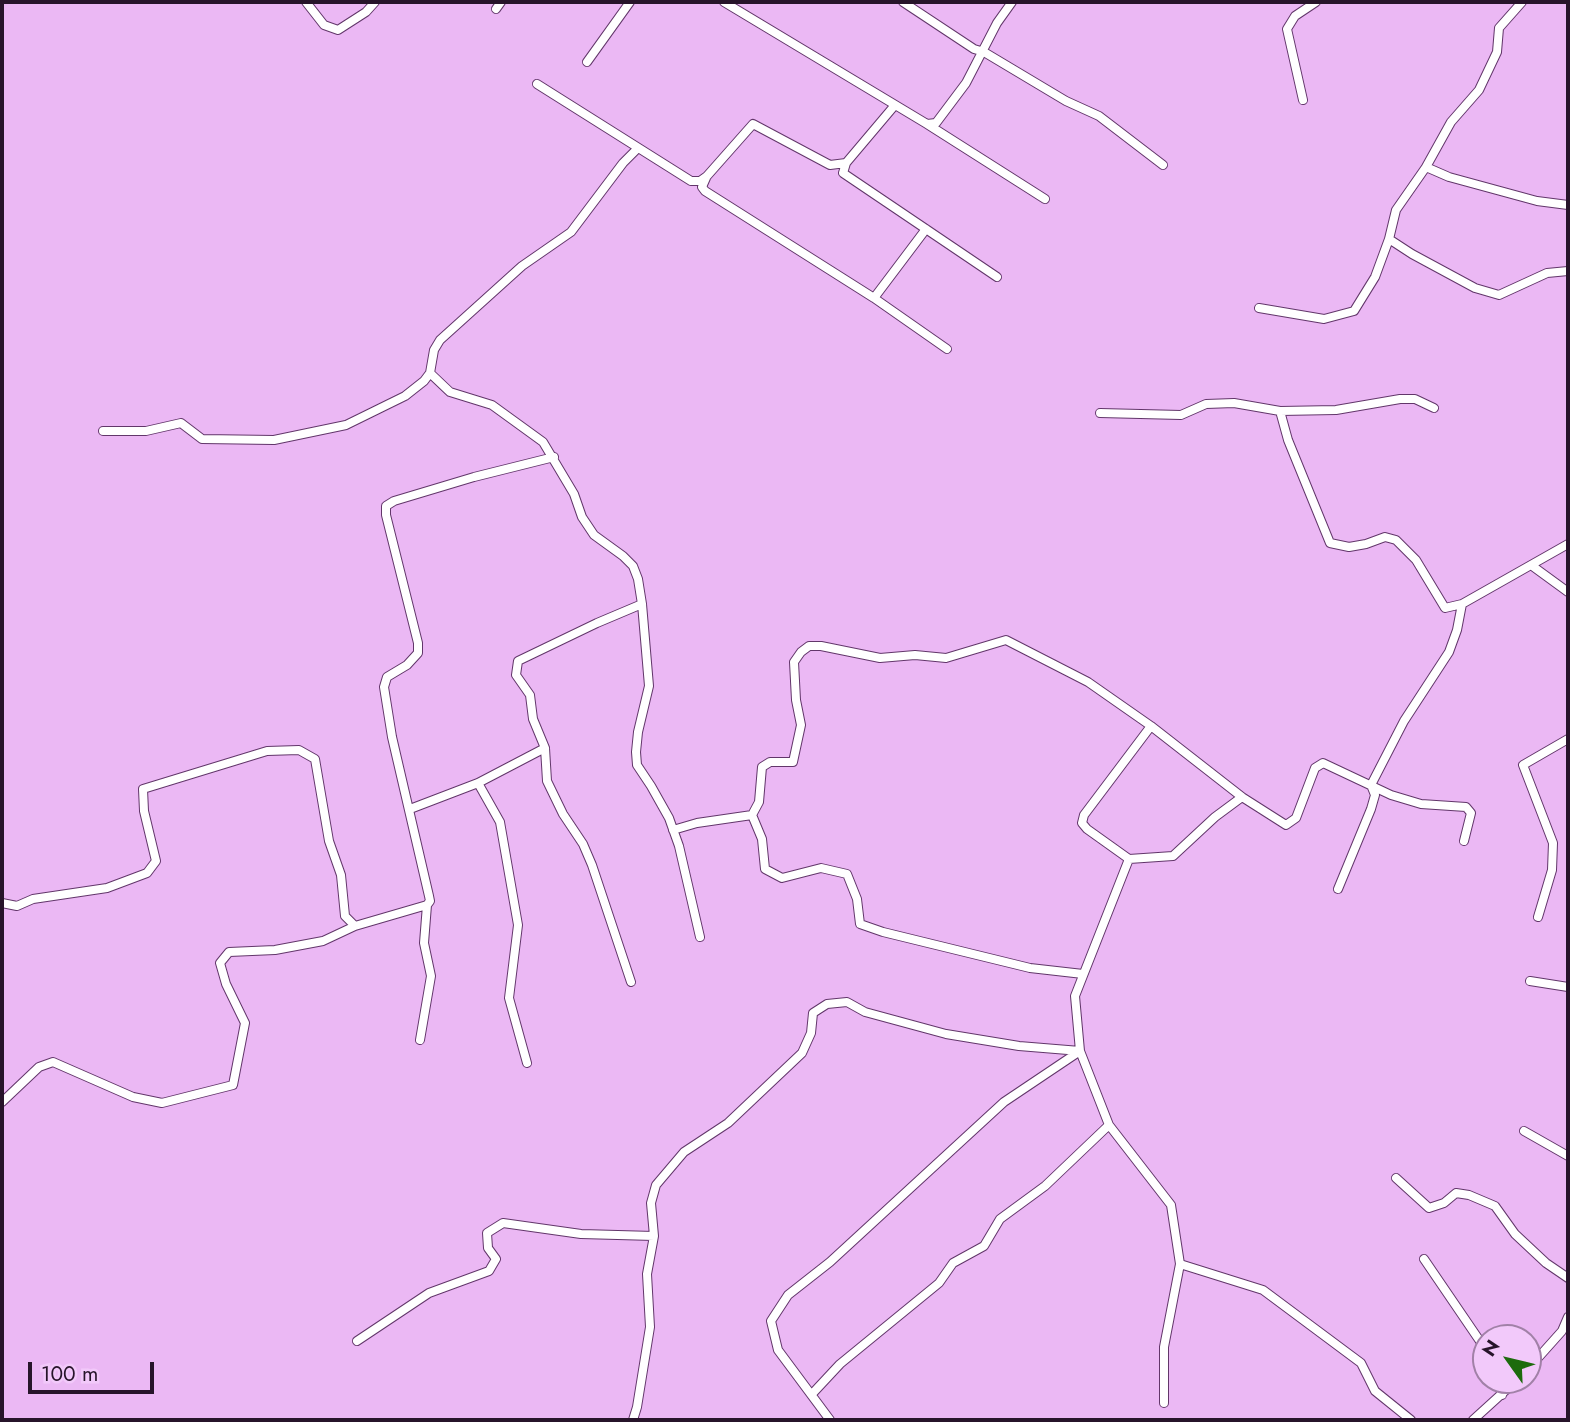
<!DOCTYPE html>
<style>
body{margin:0}
#map{position:relative;width:1570px;height:1422px;overflow:hidden;background:#ebb8f4;font-family:Jost,sans-serif}
canvas{display:block}
.frame{position:absolute;inset:0;border:4px solid #27142a;pointer-events:none}
.north{position:absolute;left:1472px;top:1324px;width:70px;height:70px;box-sizing:border-box;background:#f2c9fa;border:2px solid #a181a7;border-radius:50%;rotate:304deg;font-size:19px;font-weight:700;line-height:28px;text-align:center;color:#27142a}
.north::after{content:'';display:block;margin:auto;width:24px;height:32px;background:#1d6b0d;clip-path:polygon(50% 0,100% 100%,50% 72%,0 100%)}
.scale{position:absolute;left:28px;top:1362px;width:126px;height:32px;box-sizing:border-box;border:4px solid #27142a;border-top:0;padding-left:9px;font-size:21px;line-height:24px;white-space:nowrap;color:#27142a;-webkit-text-stroke:5px #f2c9fa;paint-order:stroke}
</style>
<div id="map">
<canvas width="1570" height="1422"></canvas>
<div class="frame"></div>
<div class="north">N</div>
<div class="scale">100 m</div>
</div>
<script>
const c = document.querySelector('canvas').getContext('2d');
c.lineJoin = 'round';
function toPath(rows) {
  const path = new Path2D();
  for (const r of rows) {
    path.moveTo(r[0], r[1]);
    for (let i = 2; i < r.length; i += 2) path.lineTo(r[i], r[i + 1]);
  }
  return path;
}
function stroke(path, color, width, dash) {
  c.strokeStyle = color;
  c.lineWidth = width;
  c.lineCap = dash ? 'butt' : 'round';
  c.setLineDash(dash || []);
  c.stroke(path);
}
const minor = toPath([
 [306,2,324,25,338,30,366,12,375,2],
 [724,2,927,124,936,123,966,83,997,23,1012,2],
 [903,2,974,49,984,52,1066,101,1099,116,1163,165],
 [1522,2,1499,28,1497,52,1479,90,1451,122,1426,167,1449,177,1537,201,1568,205],
 [496,9,501,2],
 [587,62,630,2],
 [537,84,691,181,700,181,707,176,753,124,830,165,846,163],
 [1303,100,1287,29,1295,16,1316,2],
 [895,105,846,163,843,173,997,277],
 [927,124,1045,199],
 [706,178,702,187,705,191,874,298,947,349],
 [1389,239,1412,254,1475,288,1499,295,1547,273,1568,271],
 [874,298,926,229],
 [1259,308,1324,319,1354,311,1375,277,1389,239,1396,210,1426,167],
 [430,373,450,392,492,405,543,442,574,494,582,517,594,535,623,556,633,566,638,579,642,604,649,686,638,732,636,752,637,765,651,786,669,818,679,846,700,937],
 [1434,408,1415,399,1400,399,1336,410,1280,411,1288,440,1330,543,1349,547,1366,544,1385,537,1396,540,1416,560,1445,608,1462,604],
 [1100,413,1181,415,1206,404,1234,403,1280,411],
 [103,431,146,431,181,423,202,439,274,440,346,425,405,396,424,381,430,373,434,350,440,340,522,266,571,232,623,163,637,149],
 [1531,565,1568,592],
 [478,783,500,822,518,925,509,998,527,1063],
 [410,809,478,783,545,748],
 [752,815,762,839,765,869,782,878,821,868,847,874,857,899,860,924,883,932,1030,968,1083,974],
 [673,830,697,823,752,815,759,802,762,767,770,762,793,762,801,725,796,700,794,662,801,652,809,646,821,646,880,658,915,655,946,658,1006,640,1088,682,1151,726,1242,797],
 [1129,859,1087,829,1082,823,1084,815,1151,726],
 [1338,889,1371,809,1375,795,1371,785,1404,721,1449,652,1457,630,1462,604,1568,544],
 [2,903,17,906,33,899,107,888,147,873,156,861,144,811,143,789,267,751,299,750,315,759,329,841,341,875,345,916,355,926,427,905,430,901,429,896,392,737,384,687,387,677,407,665,418,653,418,643,386,515,386,506,394,501,474,477,554,457],
 [1538,917,1552,870,1553,843,1523,765,1568,739],
 [1530,981,1568,987],
 [631,982,592,865,583,844,563,814,547,781,545,748,533,719,530,695,516,675,518,661,597,623,642,604],
 [420,1040,431,976,424,943,427,905],
 [2,1102,39,1067,53,1062,133,1097,162,1103,233,1085,245,1023,226,984,220,963,229,952,275,950,323,941,355,926],
 [1524,1131,1568,1156],
 [1396,1178,1429,1208,1444,1203,1456,1193,1469,1195,1495,1206,1515,1234,1546,1263,1568,1278],
 [1424,1259,1486,1350],
 [357,1341,429,1293,489,1271,496,1259,488,1248,487,1233,503,1223,581,1234,654,1236],
 [1528,1369,1562,1331,1568,1317],
 [1497,1380,1502,1395],
 [812,1394,840,1364,939,1283,953,1263,984,1246,1000,1219,1045,1186,1109,1125],
 [1164,1403,1164,1347,1180,1264],
 [633,1420,637,1407,650,1327,647,1274,654,1236,651,1203,656,1185,684,1152,728,1123,802,1053,811,1033,813,1013,827,1004,847,1002,865,1012,946,1034,1019,1046,1080,1051,1004,1102,830,1262,788,1295,771,1321,778,1350,830,1420],
 [1411,1420,1375,1391,1361,1363,1263,1290,1180,1264,1171,1205,1109,1125,1080,1051,1075,996,1129,859,1173,856,1215,817,1242,797,1286,825,1296,818,1315,768,1323,763,1391,795,1421,804,1466,807,1471,813,1464,841],
 [1473,1420,1517,1380]
]);
stroke(minor, '#62366a', 10);
stroke(minor, '#fff', 8);
</script>
